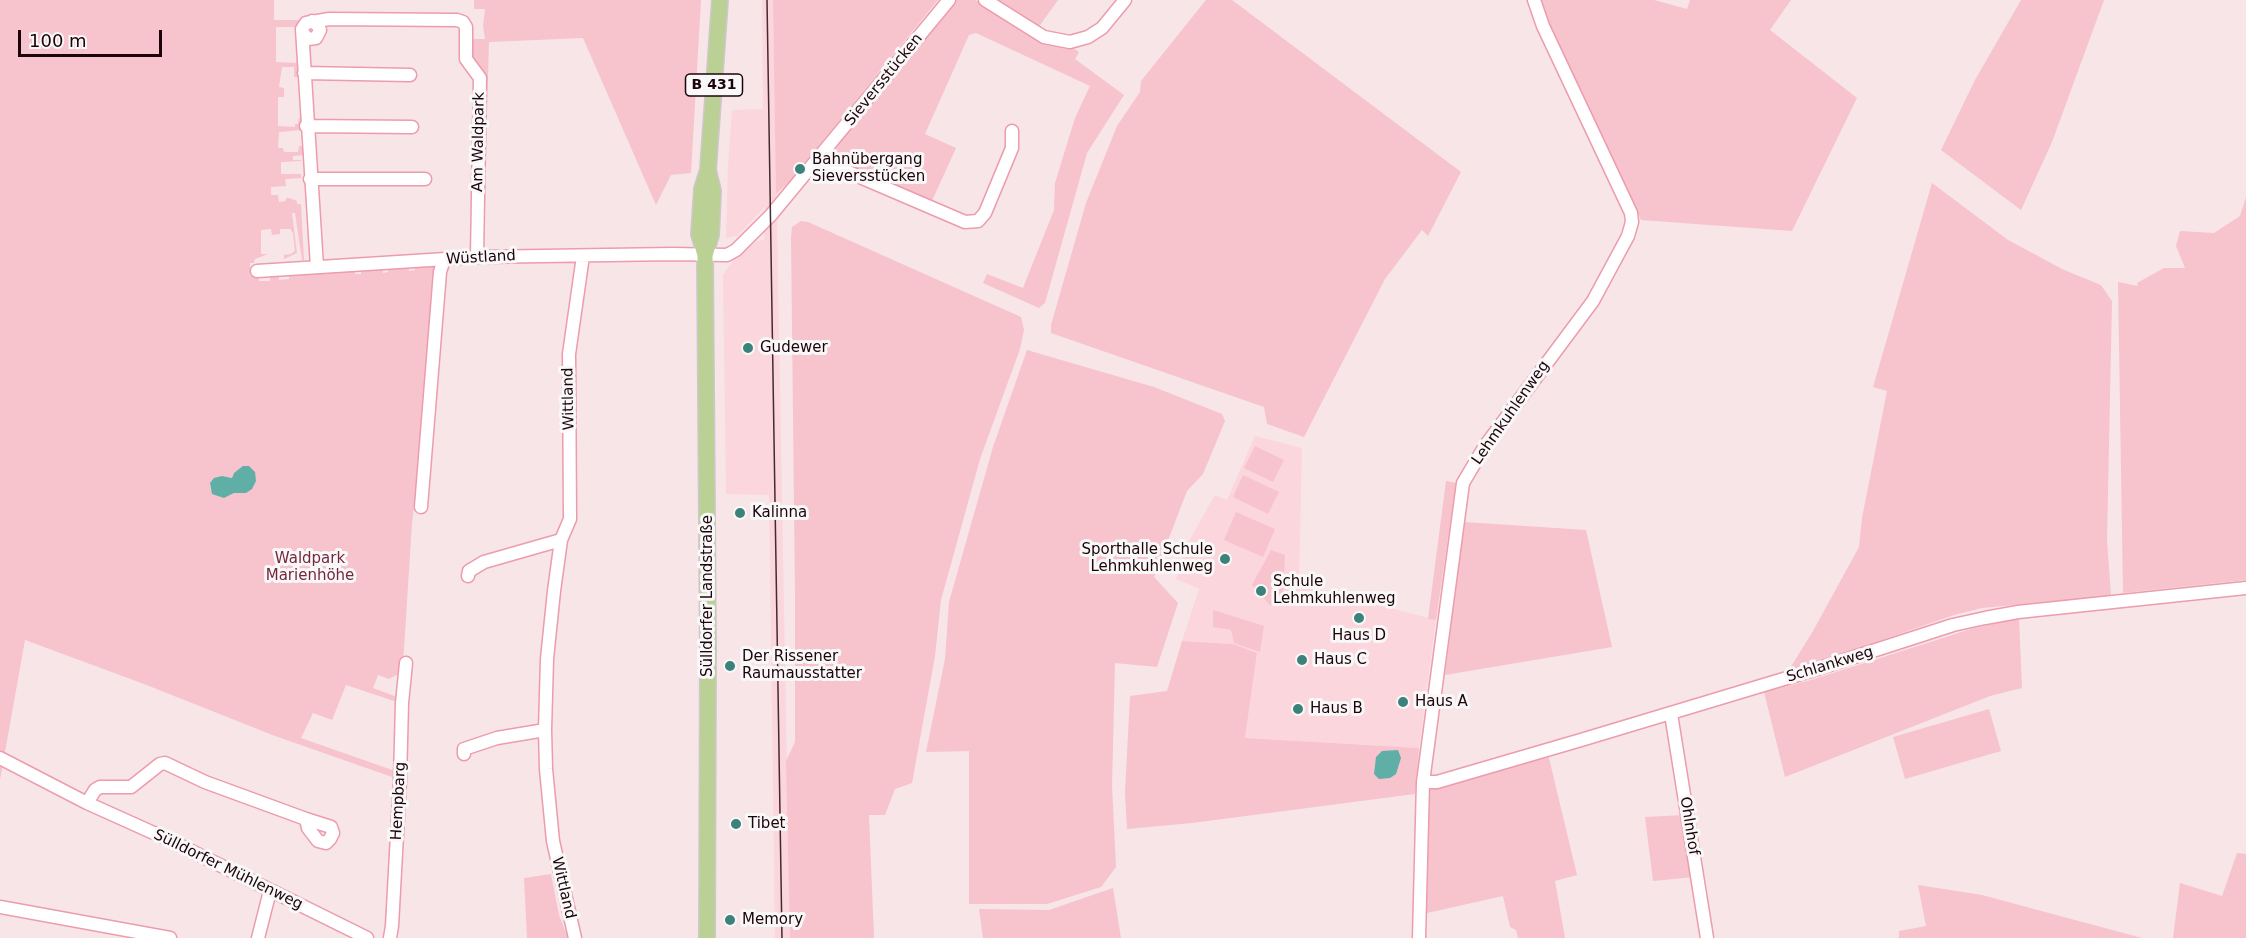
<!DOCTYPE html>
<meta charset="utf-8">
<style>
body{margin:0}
#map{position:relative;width:2246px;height:938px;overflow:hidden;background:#f7e5e8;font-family:"DejaVu Sans",sans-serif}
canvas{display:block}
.scale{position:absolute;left:18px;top:30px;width:144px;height:27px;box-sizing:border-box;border:3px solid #1d030a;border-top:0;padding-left:8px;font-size:18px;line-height:21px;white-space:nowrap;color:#1d030a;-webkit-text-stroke:4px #f8f8f8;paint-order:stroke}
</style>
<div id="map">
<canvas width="2246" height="938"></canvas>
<div class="scale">100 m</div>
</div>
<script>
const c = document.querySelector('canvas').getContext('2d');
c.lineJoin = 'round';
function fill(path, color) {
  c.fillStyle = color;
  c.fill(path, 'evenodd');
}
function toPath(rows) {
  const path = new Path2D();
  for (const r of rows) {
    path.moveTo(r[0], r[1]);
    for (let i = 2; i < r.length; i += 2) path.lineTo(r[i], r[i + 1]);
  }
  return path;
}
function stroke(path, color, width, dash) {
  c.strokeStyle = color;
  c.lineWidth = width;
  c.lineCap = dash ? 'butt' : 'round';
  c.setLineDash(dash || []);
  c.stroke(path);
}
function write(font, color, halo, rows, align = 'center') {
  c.font = font + ' "DejaVu Sans",sans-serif';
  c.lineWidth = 6;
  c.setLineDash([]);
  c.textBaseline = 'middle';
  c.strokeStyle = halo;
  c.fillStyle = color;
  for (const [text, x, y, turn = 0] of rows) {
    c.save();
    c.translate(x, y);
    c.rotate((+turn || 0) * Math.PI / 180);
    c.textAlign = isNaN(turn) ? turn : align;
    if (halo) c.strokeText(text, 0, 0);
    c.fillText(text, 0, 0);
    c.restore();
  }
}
fill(toPath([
 [762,0,773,0,790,938,775,938,769,495,726,494,723,275,734,259,757,241,764,240,765,207,737,236,726,238,728,166,732,110,763,109],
 [1255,436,1302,448,1299,584,1436,620,1419,748,1245,738,1257,653,1233,644,1182,641,1199,589,1176,579,1190,539,1215,495,1227,500]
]), '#fcd6dd');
fill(toPath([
 [0,0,274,0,274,20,299,20,295,27,276,27,276,62,298,63,299,77,294,77,294,67,282,67,279,87,284,88,284,97,278,97,278,126,295,127,295,124,298,124,299,118,302,118,303,130,279,132,278,148,283,148,284,152,298,152,299,146,304,146,304,155,293,156,293,160,301,160,301,161,281,162,281,174,301,174,301,178,285,179,286,186,271,187,271,195,278,195,279,202,286,201,286,198,289,198,297,201,297,204,301,204,304,260,302,260,295,213,292,213,297,253,284,259,284,255,291,254,295,251,293,233,290,229,280,229,280,234,272,235,271,229,261,230,261,254,268,254,255,259,254,263,250,263,250,275,259,275,259,281,270,281,270,274,278,273,279,280,289,279,289,273,355,268,355,274,361,274,361,268,382,266,383,273,388,272,389,266,408,265,409,271,415,270,415,264,438,262,422,439,412,523,403,664,400,673,389,679,378,675,373,688,397,697,397,702,346,685,332,720,313,713,301,738,395,771,395,778,275,736,144,684,25,640,0,780],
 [234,473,243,493,234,493,224,498,211,490,210,483,222,476,232,478],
 [474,0,701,0,691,173,671,175,656,205,583,38,489,42,483,249,484,75,470,57,470,43,473,39,485,39,483,26,485,9,474,9],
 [773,0,938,0,788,183,776,194],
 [955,0,975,0,1043,41,1070,46,1079,52,1075,59,1124,95,1087,153,1045,303,1039,308,983,283,987,274,1023,288,1054,210,1055,183,1075,118,1090,86,976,33,969,35,925,134,956,148,931,203,830,160,845,133],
 [994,0,1058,0,1038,28],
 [1206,0,1232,0,1461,172,1428,236,1422,230,1385,279,1304,437,1267,424,1264,407,1051,333,1051,325,1086,203,1117,126,1140,92,1141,81],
 [1541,0,1654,0,1687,9,1690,0,1791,0,1770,30,1857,98,1792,231,1641,220,1545,16],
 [2021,0,2104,0,2052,142,2021,210,1941,150,1975,80],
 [1932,183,2008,240,2064,270,2101,285,2112,301,2107,540,2111,596,1982,608,1954,615,1787,673,1813,631,1859,547,1862,518,1887,391,1873,387],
 [2246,197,2246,580,2123,593,2118,282,2138,286,2137,283,2164,268,2185,268,2176,246,2180,231,2214,233,2240,216],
 [801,221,808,222,1021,317,1024,330,1020,349,980,459,941,600,935,656,912,783,895,789,885,815,869,815,874,938,790,938,786,761,795,742,795,594,791,237,792,227],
 [1027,350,1154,387,1222,414,1225,421,1203,474,1187,491,1154,577,1178,603,1157,667,1115,663,1112,786,1116,867,1101,887,1047,904,969,904,969,751,926,752,945,659,949,602,993,447],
 [1255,446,1284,460,1273,482,1244,468],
 [1243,475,1279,492,1268,514,1233,497],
 [1446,481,1456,483,1436,620,1428,619],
 [1236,512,1275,529,1263,557,1224,540],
 [1464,522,1586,530,1612,647,1445,675],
 [1271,550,1285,555,1283,604,1270,605,1252,585],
 [1213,610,1264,626,1260,652,1234,643,1231,630,1213,627],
 [2019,618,2022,688,1990,696,1785,777,1764,692,1811,680,1971,629],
 [1182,641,1233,644,1257,653,1245,738,1419,748,1415,794,1192,823,1127,829,1125,793,1130,696,1167,691],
 [1989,709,2001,751,1905,779,1893,737],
 [1548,754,1577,875,1555,881,1565,938,1518,938,1516,930,1510,927,1503,896,1427,913,1426,798,1430,790,1434,787],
 [1684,815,1694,877,1653,881,1645,817],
 [2237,853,2246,854,2246,938,2173,938,2180,883,2222,896],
 [551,874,559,915,568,938,527,938,524,878],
 [1918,885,1982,895,2142,938,1899,938,1899,931,1926,926],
 [1113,888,1121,938,983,938,979,909,1049,910]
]), '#f7c3cd');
fill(toPath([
 [243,466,249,466,255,472,256,481,252,489,246,493,234,493,224,498,212,494,210,483,214,478,222,476,232,478,234,473],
 [1398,750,1401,758,1396,774,1390,778,1379,779,1374,774,1376,757,1382,751]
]), '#5fafa6');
const minor = toPath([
 [985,0,1044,37,1070,42,1088,37,1102,28,1125,0],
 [302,32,308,39,316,38,320,30,318,26,312,21],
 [304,73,410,75],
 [306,126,412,127],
 [818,159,965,222,978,221,985,213,1012,148,1012,131],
 [310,179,425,179],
 [317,267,302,29,306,23,329,19,457,20,463,22,466,27,466,59,480,78,477,257],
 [257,271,477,257,673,254,727,255,736,250,771,215,949,0],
 [421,507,440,272,444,259],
 [468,576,469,571,484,562,561,540],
 [1671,714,1707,938],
 [464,754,464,749,497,738,545,730],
 [0,758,87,803,167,839,367,938],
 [1423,782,1437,782,1581,740,1817,669,1953,625,1985,618,2018,612,2246,588],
 [87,803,95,790,100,787,131,787,160,764,165,763,205,782,306,819,308,828,318,841,326,843,330,839,333,833,331,827,306,819],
 [0,907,170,938],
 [258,938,270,891],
 [390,938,392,926,400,780,402,703,406,663],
 [575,938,553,841,546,769,545,730,547,659,554,591,561,540,570,519,569,354,583,256],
 [1419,938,1423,782,1463,483,1485,446,1593,301,1628,236,1632,222,1631,213,1543,26,1534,0]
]);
const major = toPath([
 [705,255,711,235,713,191,708,170],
 [707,938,708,653,705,255,699,234,702,189,708,170,720,0]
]);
stroke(minor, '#ec9cad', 15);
stroke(major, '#cdc8c9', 18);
stroke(minor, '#fff', 12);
stroke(major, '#bbd094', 15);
stroke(toPath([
 [767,0,782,938]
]), '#442b31', 1.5);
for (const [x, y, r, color] of [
 [800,169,6,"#3c827a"],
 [748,348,6,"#3c827a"],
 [740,513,6,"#3c827a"],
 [1225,559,6,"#3c827a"],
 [1261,591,6,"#3c827a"],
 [1359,618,6,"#3c827a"],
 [1302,660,6,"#3c827a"],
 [730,666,6,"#3c827a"],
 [1403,702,6,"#3c827a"],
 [1298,709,6,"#3c827a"],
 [736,824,6,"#3c827a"],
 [730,920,6,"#3c827a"]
]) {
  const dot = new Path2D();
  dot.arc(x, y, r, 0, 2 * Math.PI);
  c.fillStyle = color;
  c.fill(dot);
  stroke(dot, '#f8f8f8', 2);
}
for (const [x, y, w] of [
 [714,85,57]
]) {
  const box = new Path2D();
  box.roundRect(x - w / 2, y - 11, w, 22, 4.5);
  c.fillStyle = '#f8f8f8';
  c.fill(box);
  stroke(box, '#1d030a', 1.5);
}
write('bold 14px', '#1d030a', null, [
 ["B 431",714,85]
]);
write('15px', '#1d030a', '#f8f8f8', [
 ["Sieversstücken",884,80,-51],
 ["Am Waldpark",479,142,-89],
 ["Wüstland",481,258,-3],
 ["Wittland",569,399,-91],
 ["Lehmkuhlenweg",1511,413,-55],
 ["Sülldorfer Landstraße",708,596,-90],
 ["Schlankweg",1830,665,-17],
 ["Hempbarg",399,801,-87],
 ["Ohlnhof",1689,826,81],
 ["Sülldorfer Mühlenweg",228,870,26],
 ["Wittland",563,888,77]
]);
write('15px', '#1d030a', '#f8f8f8', [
 ["Bahnübergang",812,160],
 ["Sieversstücken",812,177],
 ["Gudewer",760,348],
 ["Kalinna",752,513],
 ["Sporthalle Schule",1213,550,"right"],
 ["Lehmkuhlenweg",1213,567,"right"],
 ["Schule",1273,582],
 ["Lehmkuhlenweg",1273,599],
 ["Haus D",1359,636,"center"],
 ["Der Rissener",742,657],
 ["Raumausstatter",742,674],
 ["Haus C",1314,660],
 ["Haus A",1415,702],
 ["Haus B",1310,709],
 ["Tibet",748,824],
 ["Memory",742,920]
], 'left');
write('15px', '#75273e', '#f8f8f8', [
 ["Waldpark",310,559],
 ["Marienhöhe",310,576]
]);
</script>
